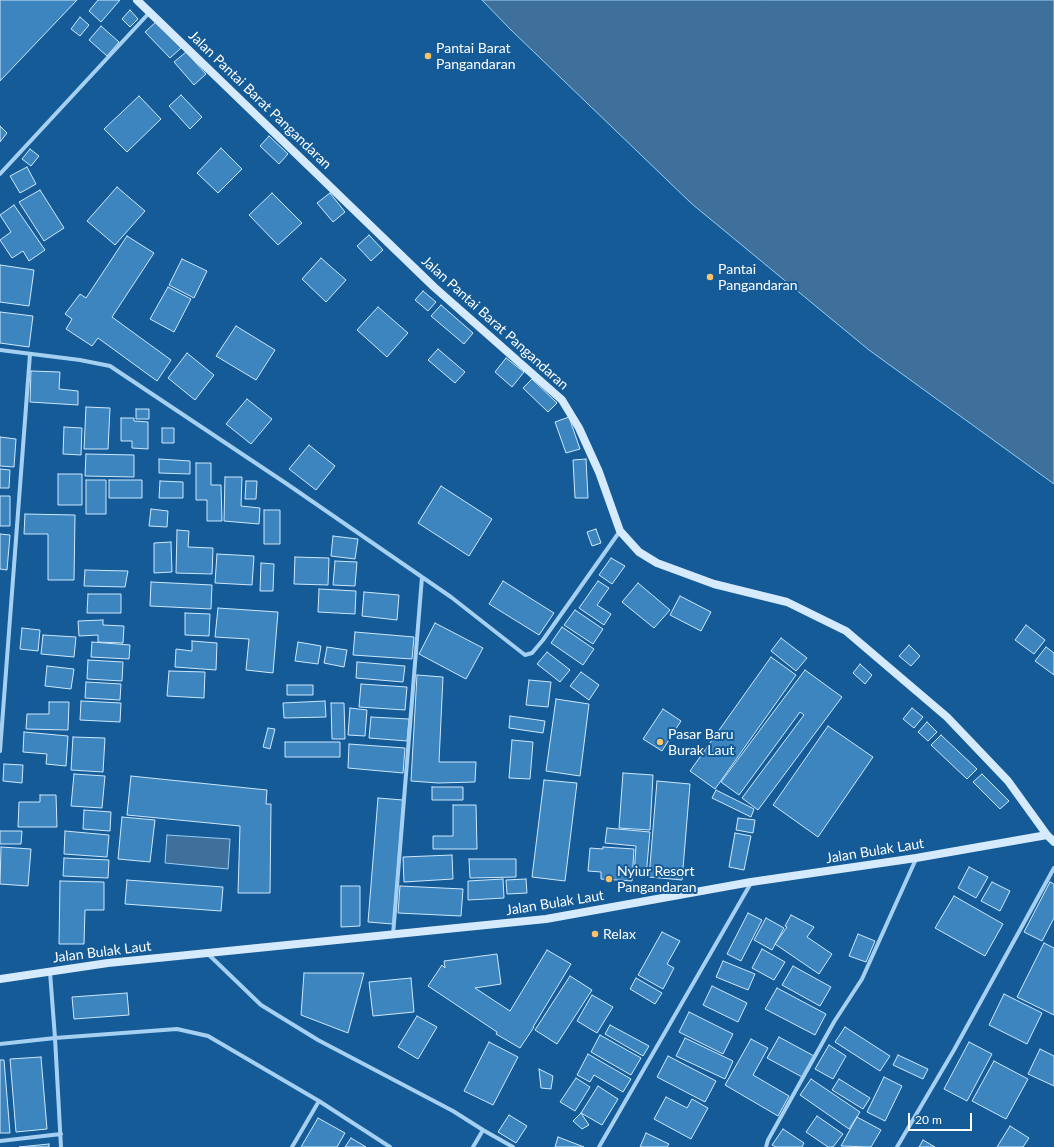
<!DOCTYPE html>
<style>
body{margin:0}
#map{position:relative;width:1054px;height:1147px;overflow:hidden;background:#145b97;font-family:Lato,sans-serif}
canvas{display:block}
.scale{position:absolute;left:908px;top:1113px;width:64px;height:18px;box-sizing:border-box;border:2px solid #fff;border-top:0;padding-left:5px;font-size:12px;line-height:14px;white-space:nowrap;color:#fff;-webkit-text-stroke:3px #145b97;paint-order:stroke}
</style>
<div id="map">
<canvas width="1054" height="1147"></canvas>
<div class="scale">20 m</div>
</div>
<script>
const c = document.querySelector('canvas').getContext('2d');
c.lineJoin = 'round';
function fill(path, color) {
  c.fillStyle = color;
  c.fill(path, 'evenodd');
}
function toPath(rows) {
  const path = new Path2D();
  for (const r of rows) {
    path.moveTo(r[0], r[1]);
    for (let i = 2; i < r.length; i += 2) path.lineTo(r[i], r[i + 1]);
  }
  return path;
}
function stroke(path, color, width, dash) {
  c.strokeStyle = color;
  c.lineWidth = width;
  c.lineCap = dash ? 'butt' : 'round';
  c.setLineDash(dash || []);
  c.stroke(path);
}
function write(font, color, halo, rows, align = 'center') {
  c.font = font + ' Lato,sans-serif';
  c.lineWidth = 4;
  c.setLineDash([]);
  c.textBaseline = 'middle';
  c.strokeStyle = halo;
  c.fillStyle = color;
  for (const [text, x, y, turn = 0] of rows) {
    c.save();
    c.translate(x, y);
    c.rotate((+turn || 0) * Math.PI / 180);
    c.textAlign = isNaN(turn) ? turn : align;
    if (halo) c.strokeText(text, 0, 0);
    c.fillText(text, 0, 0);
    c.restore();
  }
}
const water = toPath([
 [482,0,1054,0,1054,484,869,350,692,204,510,29,482,0],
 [167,835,230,839,228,869,165,863,167,835]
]);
fill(water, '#3e709b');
stroke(water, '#98cdf5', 1);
const building = toPath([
 [0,0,77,0,0,81,0,0],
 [98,0,120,0,101,22,89,11,98,0],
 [130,10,138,19,130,27,122,19,130,10],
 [80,17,89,25,80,36,71,29,80,17],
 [156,22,181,48,170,58,145,32,156,22],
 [101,26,119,42,107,56,89,40,101,26],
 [186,52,206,74,194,85,174,62,186,52],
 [181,95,202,117,190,129,169,106,181,95],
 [139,96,161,119,127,152,104,129,139,96],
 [0,126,7,133,0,142,0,126],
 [269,136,288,154,279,164,260,146,269,136],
 [221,148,242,169,218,193,197,173,221,148],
 [30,149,39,156,31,166,22,159,30,149],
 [27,167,36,184,20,193,10,176,27,167],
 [117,187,145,211,115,245,87,221,117,187],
 [40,190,64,228,44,241,19,202,40,190],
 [272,193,302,223,278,245,249,215,272,193],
 [330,193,345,212,333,222,317,203,330,193],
 [14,205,45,250,29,261,23,251,12,258,0,240,11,232,0,215,14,205],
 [369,235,383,250,371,261,357,246,369,235],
 [127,236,154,253,112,317,171,360,157,381,98,338,92,346,66,329,72,319,65,314,80,294,86,298,127,236],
 [321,258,346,280,326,302,302,279,321,258],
 [182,259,207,271,194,298,169,285,182,259],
 [0,265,34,270,29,306,0,302,0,265],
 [168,287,191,299,174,332,150,319,168,287],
 [423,291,436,302,428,311,415,300,423,291],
 [441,305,473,333,464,344,431,316,441,305],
 [378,307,408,333,387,357,357,330,378,307],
 [0,312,33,316,29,347,0,343,0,312],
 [236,326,275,350,256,380,216,356,236,326],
 [438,349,465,372,455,383,428,360,438,349],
 [187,353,214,375,195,400,168,378,187,353],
 [506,358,524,372,512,387,495,372,506,358],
 [31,371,60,372,59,389,78,391,78,405,30,402,31,371],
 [532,379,557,403,548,412,523,388,532,379],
 [247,399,272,419,251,444,226,424,247,399],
 [86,407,110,408,108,449,84,449,86,407],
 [136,409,149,409,149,419,136,419,136,409],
 [569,417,580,449,566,453,555,422,569,417],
 [121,418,134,418,134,421,148,422,148,449,132,448,132,441,121,441,121,418],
 [64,427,82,428,81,455,63,454,64,427],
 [162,428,174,428,174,443,162,443,162,428],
 [0,437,16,439,14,467,0,466,0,437],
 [309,445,335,466,316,490,289,469,309,445],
 [86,454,134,455,134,477,85,476,86,454],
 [159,459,190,461,190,474,159,473,159,459],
 [586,459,588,498,575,498,573,460,586,459],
 [196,463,211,463,211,485,221,485,222,521,207,521,207,500,196,500,196,463],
 [0,469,10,470,9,488,0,488,0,469],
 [58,474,82,474,82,505,58,505,58,474],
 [225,477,242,477,241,506,260,508,259,524,224,521,225,477],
 [86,480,106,480,106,514,86,514,86,480],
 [109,480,142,480,142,498,109,498,109,480],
 [160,481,183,482,183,498,159,498,160,481],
 [246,481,257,481,256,499,245,499,246,481],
 [441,486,492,519,469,556,418,523,441,486],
 [0,496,10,496,10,526,0,526,0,496],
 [151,509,168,511,167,527,149,526,151,509],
 [264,510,280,510,280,544,264,544,264,510],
 [25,514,75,515,74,580,48,580,48,534,24,534,25,514],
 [596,529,601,543,592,546,587,532,596,529],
 [177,530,189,531,188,547,213,548,212,574,176,573,177,530],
 [0,534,10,535,7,570,0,569,0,534],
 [333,536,358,539,355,559,331,556,333,536],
 [171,542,172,572,154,573,154,543,171,542],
 [217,554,254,556,252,585,215,583,217,554],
 [295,557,329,558,328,585,294,584,295,557],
 [611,558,625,566,612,584,599,575,611,558],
 [335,561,357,562,355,586,333,585,335,561],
 [261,563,274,564,273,591,260,591,261,563],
 [85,570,128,571,125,587,84,586,85,570],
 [503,581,554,613,539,635,489,604,503,581],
 [598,581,609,588,597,605,611,614,604,625,579,608,598,581],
 [151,582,212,585,211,609,150,606,151,582],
 [638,583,670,610,654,628,622,602,638,583],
 [319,589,356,591,355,614,318,612,319,589],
 [364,592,399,595,397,620,362,616,364,592],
 [88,594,121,594,121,613,87,613,88,594],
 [680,596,711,612,701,631,670,615,680,596],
 [218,608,278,612,273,673,246,670,249,639,215,637,218,608],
 [575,610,603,629,593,644,564,625,575,610],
 [185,613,210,614,209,636,185,635,185,613],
 [103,620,103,625,124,626,123,643,98,642,98,635,79,636,78,621,103,620],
 [435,623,483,648,466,679,419,654,435,623],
 [1026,625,1045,640,1034,654,1015,640,1026,625],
 [562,627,594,649,583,665,551,643,562,627],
 [22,628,40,630,38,651,20,649,22,628],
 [355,632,414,637,412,659,353,655,355,632],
 [43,635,76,637,74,657,41,654,43,635],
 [781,638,807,658,796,671,771,651,781,638],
 [192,641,217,643,216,670,175,667,176,649,192,651,192,641],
 [92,642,130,645,129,659,91,657,92,642],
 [298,642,321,646,318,664,295,661,298,642],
 [909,645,920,656,911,666,899,656,909,645],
 [327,647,347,650,344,667,324,663,327,647],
 [1046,647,1054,653,1054,675,1035,661,1046,647],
 [547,652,570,670,560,682,537,664,547,652],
 [771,657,796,675,715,789,690,771,771,657],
 [88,660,123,662,122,681,87,679,88,660],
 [357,662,405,666,403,682,356,678,357,662],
 [860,664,872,675,865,684,853,673,860,664],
 [47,666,74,669,71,689,45,686,47,666],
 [805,670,842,697,758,810,742,798,804,715,800,712,739,795,721,782,805,670],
 [169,671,205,672,204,698,167,696,169,671],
 [581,672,599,685,589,700,570,686,581,672],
 [417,675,443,677,439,762,476,762,475,782,438,783,411,781,417,675],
 [529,680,551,682,548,707,526,705,529,680],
 [86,682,121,684,120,700,85,698,86,682],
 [361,684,407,687,405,710,359,707,361,684],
 [287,685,313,685,313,695,287,695,287,685],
 [556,699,589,704,580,776,546,771,556,699],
 [81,701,121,703,120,722,80,720,81,701],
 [325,701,326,717,284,718,283,703,325,701],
 [49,702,69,702,68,730,26,729,27,714,49,714,49,702],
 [331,703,344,703,345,739,332,739,331,703],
 [350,708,367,710,365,736,348,735,350,708],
 [912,708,923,717,914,728,903,719,912,708],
 [663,709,681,721,662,751,643,739,663,709],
 [510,716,545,721,543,733,509,728,510,716],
 [371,717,409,719,407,741,369,738,371,717],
 [927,722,937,732,928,741,918,732,927,722],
 [828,726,873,757,818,837,773,805,828,726],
 [268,728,275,729,270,749,263,747,268,728],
 [24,732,68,736,66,766,46,764,47,754,23,752,24,732],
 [941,735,977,769,967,779,931,745,941,735],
 [73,737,105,738,103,772,71,770,73,737],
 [512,740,533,742,530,779,509,778,512,740],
 [285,742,340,742,340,757,285,757,285,742],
 [349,744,405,748,403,773,348,768,349,744],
 [4,764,23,765,22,783,3,781,4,764],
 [623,773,653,775,650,830,619,828,623,773],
 [74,774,105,776,102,808,71,806,74,774],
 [982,774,1009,801,1000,809,973,782,982,774],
 [131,776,267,790,266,804,271,804,270,893,238,893,240,826,127,815,131,776],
 [544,780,577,783,565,881,532,877,544,780],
 [657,781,690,784,682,880,649,877,657,781],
 [432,787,463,787,463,800,432,800,432,787],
 [716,790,754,809,751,817,712,798,716,790],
 [40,795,56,795,57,827,18,827,19,802,40,802,40,795],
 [378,798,403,800,393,924,368,922,378,798],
 [453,805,476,805,477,849,433,849,433,836,453,836,453,805],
 [84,810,111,812,110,831,83,829,84,810],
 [122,817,155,820,150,862,118,859,122,817],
 [738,818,755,820,753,833,736,830,738,818],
 [607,828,650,832,646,876,634,875,636,846,605,843,607,828],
 [0,831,22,831,21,844,0,844,0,831],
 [65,831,109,835,107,857,64,854,65,831],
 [735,833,751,836,744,870,729,867,735,833],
 [1,847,31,849,28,886,0,884,1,847],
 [603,847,634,849,632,881,601,879,601,872,588,871,590,848,603,849,603,847],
 [452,855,453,879,404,882,403,857,452,855],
 [64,858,109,860,108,878,63,876,64,858],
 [469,859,516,859,516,877,470,878,469,859],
 [969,867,988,877,976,898,958,888,969,867],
 [503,879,504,898,468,900,468,881,503,879],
 [526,879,527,893,507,894,506,880,526,879],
 [127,880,223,887,221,911,125,904,127,880],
 [60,881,104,882,104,910,85,910,84,944,59,944,60,881],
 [992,882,1010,891,1000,911,981,901,992,882],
 [1050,882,1054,884,1054,918,1042,941,1024,932,1050,882],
 [341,886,360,886,360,926,341,927,341,886],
 [400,886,463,889,461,916,398,913,400,886],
 [954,896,1003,924,985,956,935,928,954,896],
 [748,913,762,920,741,961,727,954,748,913],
 [791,915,814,927,807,937,832,954,819,974,775,944,787,927,785,926,791,915],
 [766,918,784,928,772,950,754,940,766,918],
 [662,932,680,941,667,964,674,968,663,989,638,975,662,932],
 [858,934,875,941,866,962,849,956,858,934],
 [1044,943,1054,948,1054,1015,1017,997,1044,943],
 [762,949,785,962,774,980,752,968,762,949],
 [547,950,571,964,533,1027,534,1027,520,1048,496,1034,497,1032,428,986,442,965,445,968,444,961,497,954,501,984,475,988,510,1011,547,950],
 [723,961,755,974,748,990,716,977,723,961],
 [793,966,831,987,820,1006,782,985,793,966],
 [304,973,364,973,348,1033,301,1015,304,973],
 [570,976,592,990,557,1044,535,1030,570,976],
 [411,978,414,1012,373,1016,369,982,411,978],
 [636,978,662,993,655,1004,630,989,636,978],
 [712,986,747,1003,738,1022,703,1005,712,986],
 [777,988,826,1014,815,1035,765,1009,777,988],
 [127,993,129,1015,74,1019,72,997,127,993],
 [1004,994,1042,1013,1027,1044,989,1025,1004,994],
 [592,995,613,1007,597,1033,577,1021,592,995],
 [689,1012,733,1034,723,1054,679,1032,689,1012],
 [417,1016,437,1027,418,1059,398,1047,417,1016],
 [610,1025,649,1046,643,1056,605,1034,610,1025],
 [845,1027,890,1056,880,1071,835,1042,845,1027],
 [600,1035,641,1058,631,1075,591,1052,600,1035],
 [779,1037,814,1056,802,1077,767,1058,779,1037],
 [685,1038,733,1061,725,1079,676,1056,685,1038],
 [751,1039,768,1048,753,1075,789,1096,778,1116,725,1085,751,1039],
 [489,1042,518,1057,493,1105,464,1091,489,1042],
 [969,1042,992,1054,967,1101,944,1089,969,1042],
 [829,1045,846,1056,833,1079,815,1069,829,1045],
 [1040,1049,1054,1056,1054,1086,1028,1074,1040,1049],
 [588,1054,631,1079,623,1092,594,1075,590,1082,577,1075,588,1054],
 [898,1055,928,1069,923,1079,893,1065,898,1055],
 [668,1056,716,1081,705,1102,657,1077,668,1056],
 [41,1057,47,1129,16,1132,10,1059,41,1057],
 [0,1060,4,1060,10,1133,0,1133,0,1060],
 [994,1061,1028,1079,1006,1119,972,1101,994,1061],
 [539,1069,553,1076,551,1089,541,1088,539,1069],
 [884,1077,902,1086,885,1121,867,1112,884,1077],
 [576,1078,590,1087,575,1111,560,1102,576,1078],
 [811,1079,860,1112,849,1129,800,1095,811,1079],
 [839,1079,870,1098,863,1109,832,1090,839,1079],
 [598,1086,618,1099,602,1125,581,1113,598,1086],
 [666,1097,687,1108,692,1099,708,1108,691,1139,654,1119,666,1097],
 [581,1113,589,1125,582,1129,573,1121,581,1113],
 [509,1115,527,1126,516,1143,498,1132,509,1115],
 [817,1116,843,1134,833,1147,828,1147,806,1132,817,1116],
 [857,1117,881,1130,871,1147,841,1146,857,1117],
 [318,1118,345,1133,337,1147,301,1147,318,1118],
 [1010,1126,1029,1138,1023,1147,997,1147,1010,1126],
 [783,1129,804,1143,802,1147,776,1147,772,1145,783,1129],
 [646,1133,669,1144,667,1147,640,1147,646,1133],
 [558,1137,584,1147,555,1147,558,1137],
 [351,1138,366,1147,345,1147,351,1138],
 [923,1140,935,1147,919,1147,923,1140],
 [49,1144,49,1147,19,1147,49,1144]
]);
fill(building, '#3d85be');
stroke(building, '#cde8fd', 1);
stroke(toPath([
 [0,174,150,12],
 [0,350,80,360,110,366,287,484,451,597,525,655,532,653,543,640,620,531],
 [0,751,30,354],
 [393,935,422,577],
 [207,953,261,1005,318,1040,453,1111,483,1130,513,1147],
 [50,972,55,1038,61,1147],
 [0,1044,55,1038,177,1029,208,1036,319,1101,390,1147],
 [0,1141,61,1134],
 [292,1147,319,1101],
 [473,1147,483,1130],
 [599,1147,751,883],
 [766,1147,768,1140,834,1022,862,979,916,859],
 [897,1147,954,1050,1054,868]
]), '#a6d0f2', 4);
stroke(toPath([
 [137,0,434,287,562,400,579,428,599,472,620,531,639,552,657,563,714,584,787,602,846,631,947,717,1008,781,1047,835,1054,842],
 [0,979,108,963,546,919,751,882,916,858,1047,835]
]), '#d5eafc', 8);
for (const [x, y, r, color] of [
 [428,56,4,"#ffc367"],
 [710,277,4,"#ffc367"],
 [660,742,4,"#ffc367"],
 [609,879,4,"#ffc367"],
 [595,934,4,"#ffc367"]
]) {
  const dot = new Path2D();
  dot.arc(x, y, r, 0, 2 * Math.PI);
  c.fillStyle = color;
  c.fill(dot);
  stroke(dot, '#145b97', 1.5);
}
write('14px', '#fff', '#145b97', [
 ["Pantai Barat",436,48],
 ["Pangandaran",436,64],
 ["Pantai",718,269],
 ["Pangandaran",718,285],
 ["Pasar Baru",668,734],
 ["Burak Laut",668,750],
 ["Nyiur Resort",617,871],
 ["Pangandaran",617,887],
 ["Relax",603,934]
], 'left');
write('14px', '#fff', '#145b97', [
 ["Jalan Pantai Barat Pangandaran",260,100,44],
 ["Jalan Pantai Barat Pangandaran",495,323,42],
 ["Jalan Bulak Laut",875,851,-9],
 ["Jalan Bulak Laut",555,903,-9],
 ["Jalan Bulak Laut",102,952,-7]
]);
</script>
